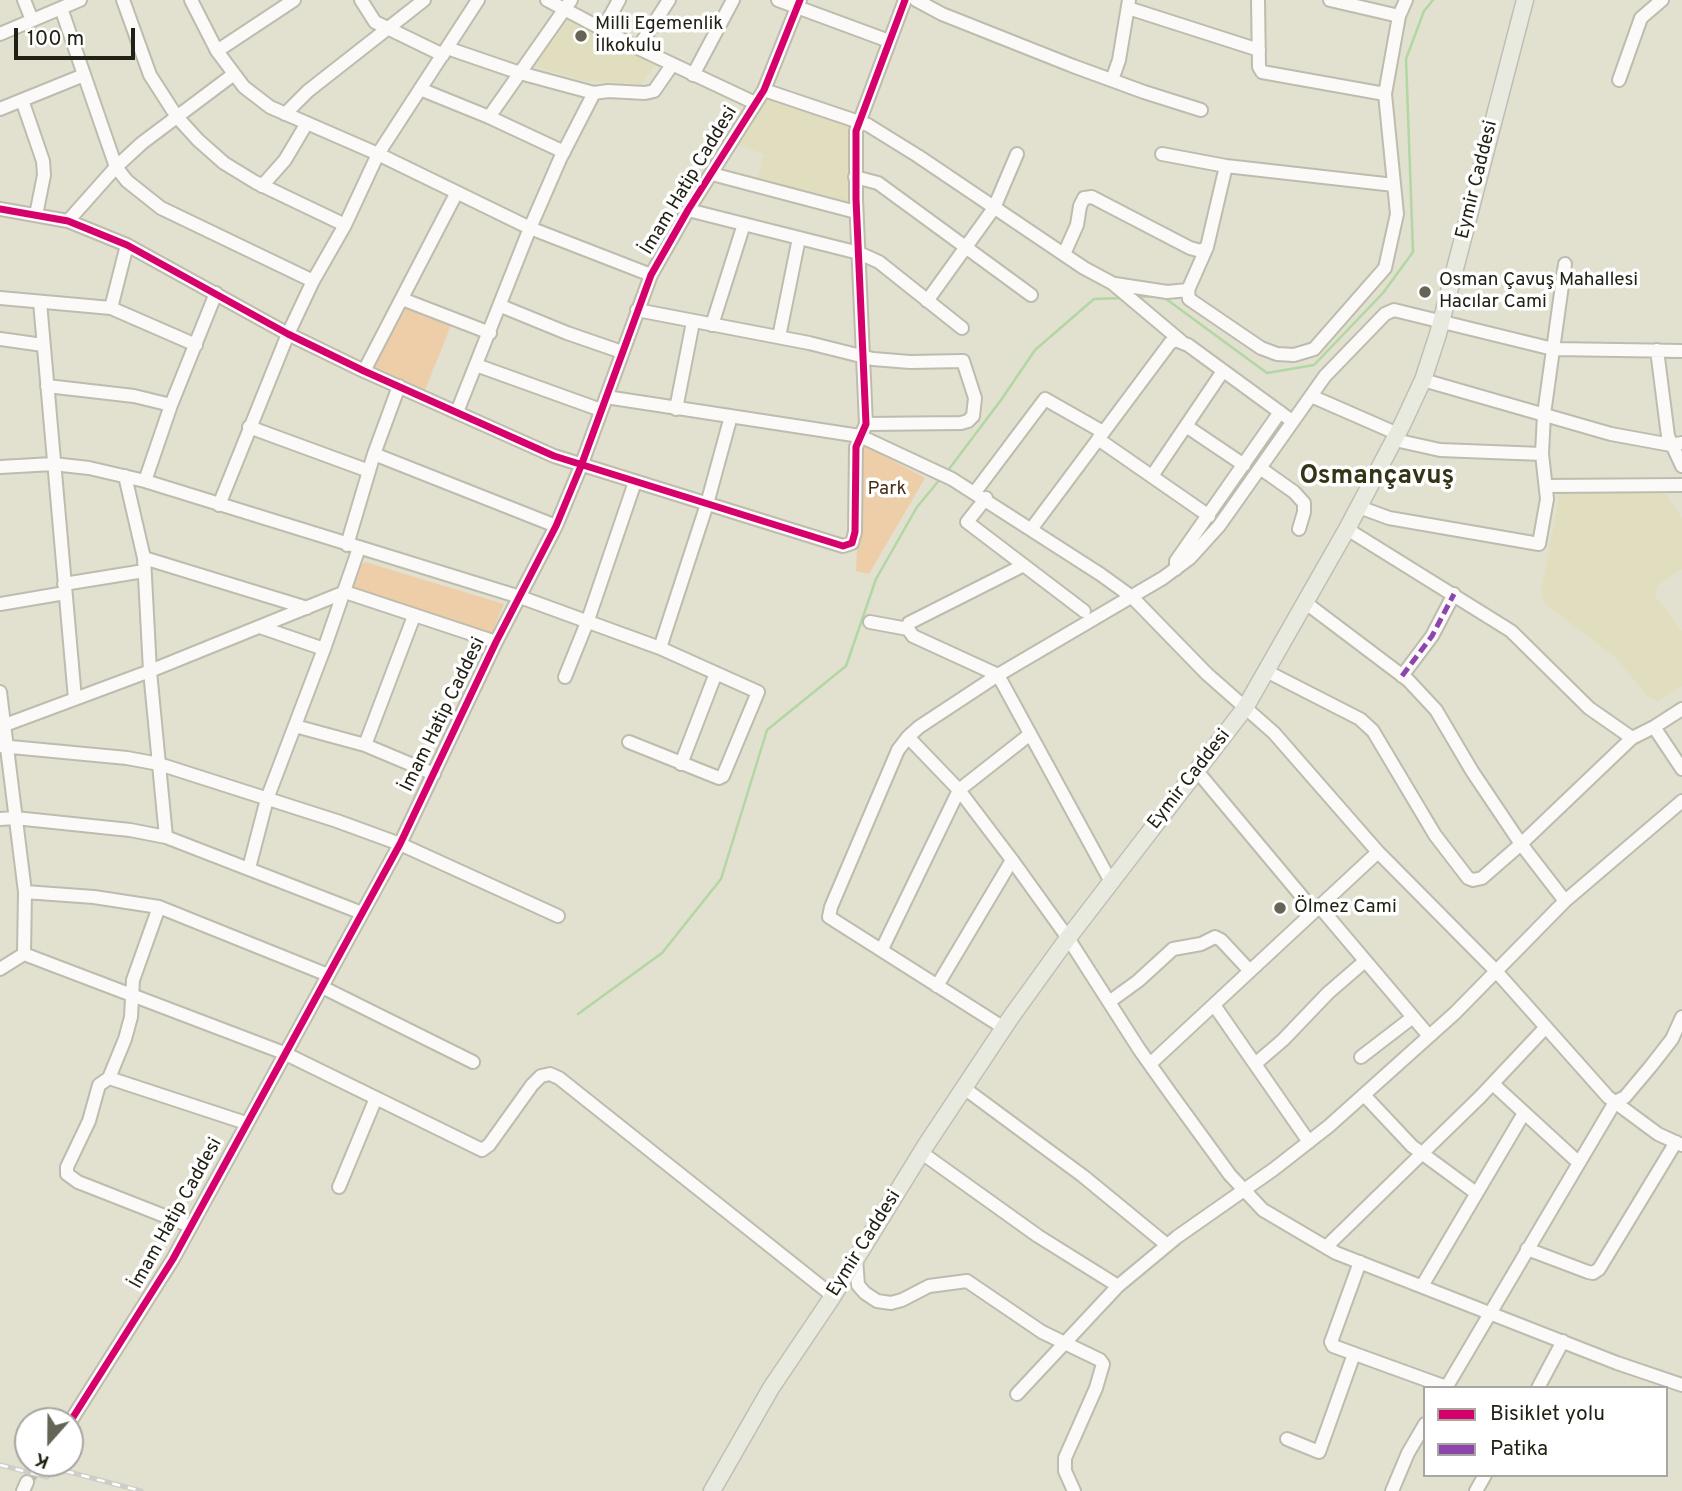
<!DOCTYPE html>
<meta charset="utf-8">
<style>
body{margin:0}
#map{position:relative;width:1682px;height:1491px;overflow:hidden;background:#e2e0ce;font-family:Overpass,sans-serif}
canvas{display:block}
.legend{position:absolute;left:1423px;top:1386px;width:245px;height:91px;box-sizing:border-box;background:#fff;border:2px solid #a7a6a1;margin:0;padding:9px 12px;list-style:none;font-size:21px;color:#222115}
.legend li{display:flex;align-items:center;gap:14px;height:35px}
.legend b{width:35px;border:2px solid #a7a6a1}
.north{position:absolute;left:14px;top:1407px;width:70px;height:70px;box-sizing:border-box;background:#fff;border:2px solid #a7a6a1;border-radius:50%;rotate:201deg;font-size:19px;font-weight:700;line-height:28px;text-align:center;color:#222115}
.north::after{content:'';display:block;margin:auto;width:24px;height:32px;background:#656456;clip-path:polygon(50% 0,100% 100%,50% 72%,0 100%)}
.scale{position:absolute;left:14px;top:28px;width:121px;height:32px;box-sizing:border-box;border:4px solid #222115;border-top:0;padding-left:9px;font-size:21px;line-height:24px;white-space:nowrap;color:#222115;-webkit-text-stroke:5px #fff;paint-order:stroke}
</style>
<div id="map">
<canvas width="1682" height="1491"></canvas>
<ul class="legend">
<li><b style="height:9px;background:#d6006c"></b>Bisiklet yolu</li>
<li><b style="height:9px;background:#8e44ad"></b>Patika</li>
</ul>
<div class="north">K</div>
<div class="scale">100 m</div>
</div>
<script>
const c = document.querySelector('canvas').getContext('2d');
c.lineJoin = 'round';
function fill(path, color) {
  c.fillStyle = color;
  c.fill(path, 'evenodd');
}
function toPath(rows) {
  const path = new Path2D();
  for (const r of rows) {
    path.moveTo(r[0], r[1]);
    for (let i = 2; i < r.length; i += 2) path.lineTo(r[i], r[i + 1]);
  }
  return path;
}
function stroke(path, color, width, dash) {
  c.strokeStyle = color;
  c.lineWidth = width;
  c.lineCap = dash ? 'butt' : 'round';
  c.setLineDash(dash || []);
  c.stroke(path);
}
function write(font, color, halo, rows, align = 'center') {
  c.font = font + ' Overpass,sans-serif';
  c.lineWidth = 7;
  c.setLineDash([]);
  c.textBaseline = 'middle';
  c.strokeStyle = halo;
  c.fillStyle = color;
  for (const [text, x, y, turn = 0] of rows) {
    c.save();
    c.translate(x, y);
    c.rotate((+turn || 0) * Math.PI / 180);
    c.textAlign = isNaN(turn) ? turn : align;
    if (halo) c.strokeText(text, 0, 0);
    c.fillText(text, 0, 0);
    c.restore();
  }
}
fill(toPath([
 [566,13,659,60,641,84,585,81,529,65],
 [767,98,853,123,855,210,756,183,764,154,737,145],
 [1560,493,1665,493,1682,518,1682,569,1658,585,1655,596,1682,631,1682,686,1658,702,1646,695,1616,658,1544,603,1541,591]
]), '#e1dec0');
fill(toPath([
 [403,307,451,325,425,390,373,368],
 [862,447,870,448,925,478,869,574,856,571],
 [365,562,504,604,492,633,489,636,352,589,362,564]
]), '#eecea9');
stroke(toPath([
 [1137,297,1162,296,1267,373,1314,365,1383,293,1413,252,1406,59,1424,11,1433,0],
 [946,473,1001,400,1035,350,1094,299,1124,298],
 [578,1014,662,953,721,879,767,730,846,666,876,579,917,507,941,478]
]), '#b2d7a5', 2.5);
stroke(toPath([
 [27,1482,40,1463]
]), '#bcbaa9', 12, [12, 6]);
const minor = toPath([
 [24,0,32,20],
 [123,0,150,75,177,117,198,140,224,163,255,182,345,225],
 [191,0,217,51,244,87,270,107,378,154,530,228,651,275],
 [361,0,375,22,443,55],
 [547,0,638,48,755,103],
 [778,0,889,41],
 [916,0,942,14,1073,66,1144,92,1201,110],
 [1258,0,1259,67,1262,72,1385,94],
 [1330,0,1399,16],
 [61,8,116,167,127,181,161,208,313,281],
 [1128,8,1259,50],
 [603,29,619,0],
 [0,34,80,0],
 [447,48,520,73,594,93],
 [638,48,669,0],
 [217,51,294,0],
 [693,75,733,0],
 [1112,80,1119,60,1129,0],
 [1619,80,1641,18,1662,0],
 [420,89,489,117,564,152],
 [764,90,868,125,918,156,1084,268,1112,283,1181,341],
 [22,100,43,161,44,175,36,215],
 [0,109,84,75],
 [285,114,308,91,424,0],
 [489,117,571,0],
 [1162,154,1226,166,1394,185],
 [712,174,856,212],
 [855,177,878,183,1031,295],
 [262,186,285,160,307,123],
 [0,209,68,221,127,245,288,334,364,371,554,456,843,546,852,543,855,532,856,447,866,424,856,199,856,131,905,0],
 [688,210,859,253,879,262,962,328],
 [68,221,116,167,142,143,234,74],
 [1064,254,1077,225,1080,206,1084,198,1092,197,1190,248,1201,251,1207,247,1226,166],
 [1115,284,1167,292,1188,290,1207,247],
 [1188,290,1189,299,1261,348,1277,354,1294,355,1314,349,1385,268,1397,214,1385,94,1399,16,1406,0],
 [0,298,111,308,127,245],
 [402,299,490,333],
 [927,301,994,208,1017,154],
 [40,302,75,699],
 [501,306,567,333,622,352],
 [111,308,196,345],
 [637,310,809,343,873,359,910,362,963,361,975,398,973,416,968,421,961,423,866,424],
 [712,325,744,224],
 [779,337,799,238],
 [0,339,43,345],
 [1657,350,1668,436,1682,466],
 [476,365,601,410],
 [364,371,456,194],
 [1423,380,1611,434,1671,445,1682,443],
 [47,386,134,396,171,405],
 [1311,396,1398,434],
 [606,397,860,436,952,479,1100,574,1132,597,1207,674,1274,733,1378,852,1495,970,1608,1097,1658,1134,1682,1145],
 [676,409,693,322],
 [457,412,530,228,560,159,594,93,608,91,645,93,654,91,672,65],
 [1186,426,1244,465],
 [249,427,369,471],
 [1098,439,1209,516],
 [1395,440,1440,450,1542,454],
 [374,454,556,526],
 [0,467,53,464,89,468,145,481,520,597,660,648,758,692,723,776,719,778,629,742],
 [1260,468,1294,492,1304,503,1304,512,1299,529],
 [125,476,144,558,307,608],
 [1152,476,1223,371],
 [145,481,171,405,216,293],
 [1546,486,1682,485],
 [975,492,1045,399,1103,432],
 [986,498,967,522,1084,611],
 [219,505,288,334,313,281,345,225,378,154,478,0],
 [1359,507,1389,518,1539,544,1547,499,1542,454,1544,414,1565,264],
 [1032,528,1170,343,1175,340,1188,345,1292,421],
 [1347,529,1511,631,1589,708,1632,738],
 [347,545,374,454,399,386],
 [144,558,150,671,166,837],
 [1022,566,909,623,908,629,913,636,998,675,1111,882],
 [1176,569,1176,561,1280,412],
 [64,584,144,571],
 [1306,603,1408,680,1436,710,1472,771,1521,844,1565,901],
 [0,604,65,593],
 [870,622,908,629],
 [260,627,324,649],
 [660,648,707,504,731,416],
 [1268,672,1360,719,1373,731,1435,835,1468,878,1473,880,1482,878,1521,844,1632,738,1654,727,1682,709],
 [1402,676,1432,636,1454,594],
 [565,677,588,620,635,482],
 [0,692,25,892,24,954],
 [5,725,150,671,345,592,496,642],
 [295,726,365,745,434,774],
 [1654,727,1682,769],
 [908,737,959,790,1012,860,1068,938,1139,1049,1171,1094,1230,1175,1263,1210,1336,1253,1617,1363,1682,1385],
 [365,745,414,616],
 [0,746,127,758,159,764,337,821,400,844,558,916],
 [681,764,716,673],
 [1197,771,1314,911],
 [0,819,15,818,130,830,166,837,362,913],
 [249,868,267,799,324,649,359,548],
 [25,892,94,897,159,907,328,975],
 [1319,906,1429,1036],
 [159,907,133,980,131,1017,125,1039,109,1078,99,1085,89,1121,67,1167,67,1174,78,1182,190,1226],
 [882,949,959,790,1029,735],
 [24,954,284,1053,482,1150,489,1145,532,1085,541,1076,550,1074,559,1078,833,1296],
 [0,969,24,954],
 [937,986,1012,860],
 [322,987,473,1062],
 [1109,1002,1138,981,1173,949,1201,944,1215,937,1221,940,1250,971],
 [1214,1005,1309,1142],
 [1004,1028,829,917,831,907,898,750,908,737,919,727,998,675,1163,578,1190,558,1219,526,1325,376,1385,314,1394,310,1553,349,1682,351],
 [1361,1057,1413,1017],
 [1150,1064,1378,852],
 [1255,1064,1283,1040,1328,993,1365,961],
 [109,1078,246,1123],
 [1493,1084,1579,1163],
 [964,1088,1083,1176,1167,1245],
 [1364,1095,1412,1146,1476,1193],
 [922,1153,1038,1236,1118,1286],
 [339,1187,376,1098],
 [1326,1247,1480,1097,1545,1028],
 [1527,1249,1588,1272,1593,1273,1599,1269,1676,1142],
 [856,1258,858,1285,865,1293,877,1301,891,1303,902,1300,929,1286,967,1281,1042,1332,1100,1360,1103,1364,1096,1388,1065,1458,1065,1471,1074,1491],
 [1360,1262,1331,1342,1333,1346,1446,1387],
 [1422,1286,1524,1113],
 [1446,1388,1615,1102,1625,1097,1651,1066,1672,1039,1682,1017],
 [1538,1388,1563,1341],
 [1017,1394,1118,1286,1177,1237,1274,1169,1329,1126,1455,1013,1565,901,1682,801],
 [70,1422,173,1259,400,844,496,642,556,526,581,466,651,275,688,210,764,90,800,0],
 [1287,1439,1319,1452,1354,1354],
 [23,1491,27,1482],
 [1392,1491,1408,1453,1425,1424],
 [1476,1491,1485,1475]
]);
const major = toPath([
 [712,1491,771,1388,833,1296,926,1145,1011,1017,1068,938,1245,708,1347,529,1402,425,1423,380,1438,334,1525,0]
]);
stroke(minor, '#bdbcae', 16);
stroke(major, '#c0bfb6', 19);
stroke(minor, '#fbfaf8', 12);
stroke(major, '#e8eadf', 16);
const rail = toPath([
 [35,1463,141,1491],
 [0,1465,47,1477]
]);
stroke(rail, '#cecdc8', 5);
stroke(rail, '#fff', 2.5, [8]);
stroke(toPath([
 [1402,676,1432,636,1454,594]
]), '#8e44ad', 5, [10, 5]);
stroke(toPath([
 [0,209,68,221,127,245,288,334,364,371,554,456,843,546,852,543,855,532,856,447,866,424,856,199,856,131,905,0],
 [70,1422,173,1259,400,844,496,642,556,526,581,466,651,275,688,210,764,90,800,0]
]), '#d6006c', 7);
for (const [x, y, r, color] of [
 [581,36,7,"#656456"],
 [1425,292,7,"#656456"],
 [1280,908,7,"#656456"]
]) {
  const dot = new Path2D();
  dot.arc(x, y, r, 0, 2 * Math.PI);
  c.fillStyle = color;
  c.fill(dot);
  stroke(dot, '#fff', 2.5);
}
write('19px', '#222115', '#fff', [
 ["Milli Egemenlik",595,25],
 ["İlkokulu",595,47],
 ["Osman Çavuş Mahallesi",1439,281],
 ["Hacılar Cami",1439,303],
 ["Ölmez Cami",1294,908]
], 'left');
write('19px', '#222115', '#fff', [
 ["Eymir Caddesi",1478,180,-76],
 ["İmam Hatip Caddesi",690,181,-59],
 ["İmam Hatip Caddesi",444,715,-64],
 ["Eymir Caddesi",1190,780,-52],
 ["İmam Hatip Caddesi",177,1214,-61],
 ["Eymir Caddesi",865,1244,-58]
]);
write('19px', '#482f15', '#fff', [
 ["Park",887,490]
]);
write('bold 26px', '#363317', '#fff', [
 ["Osmançavuş",1377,478]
]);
</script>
